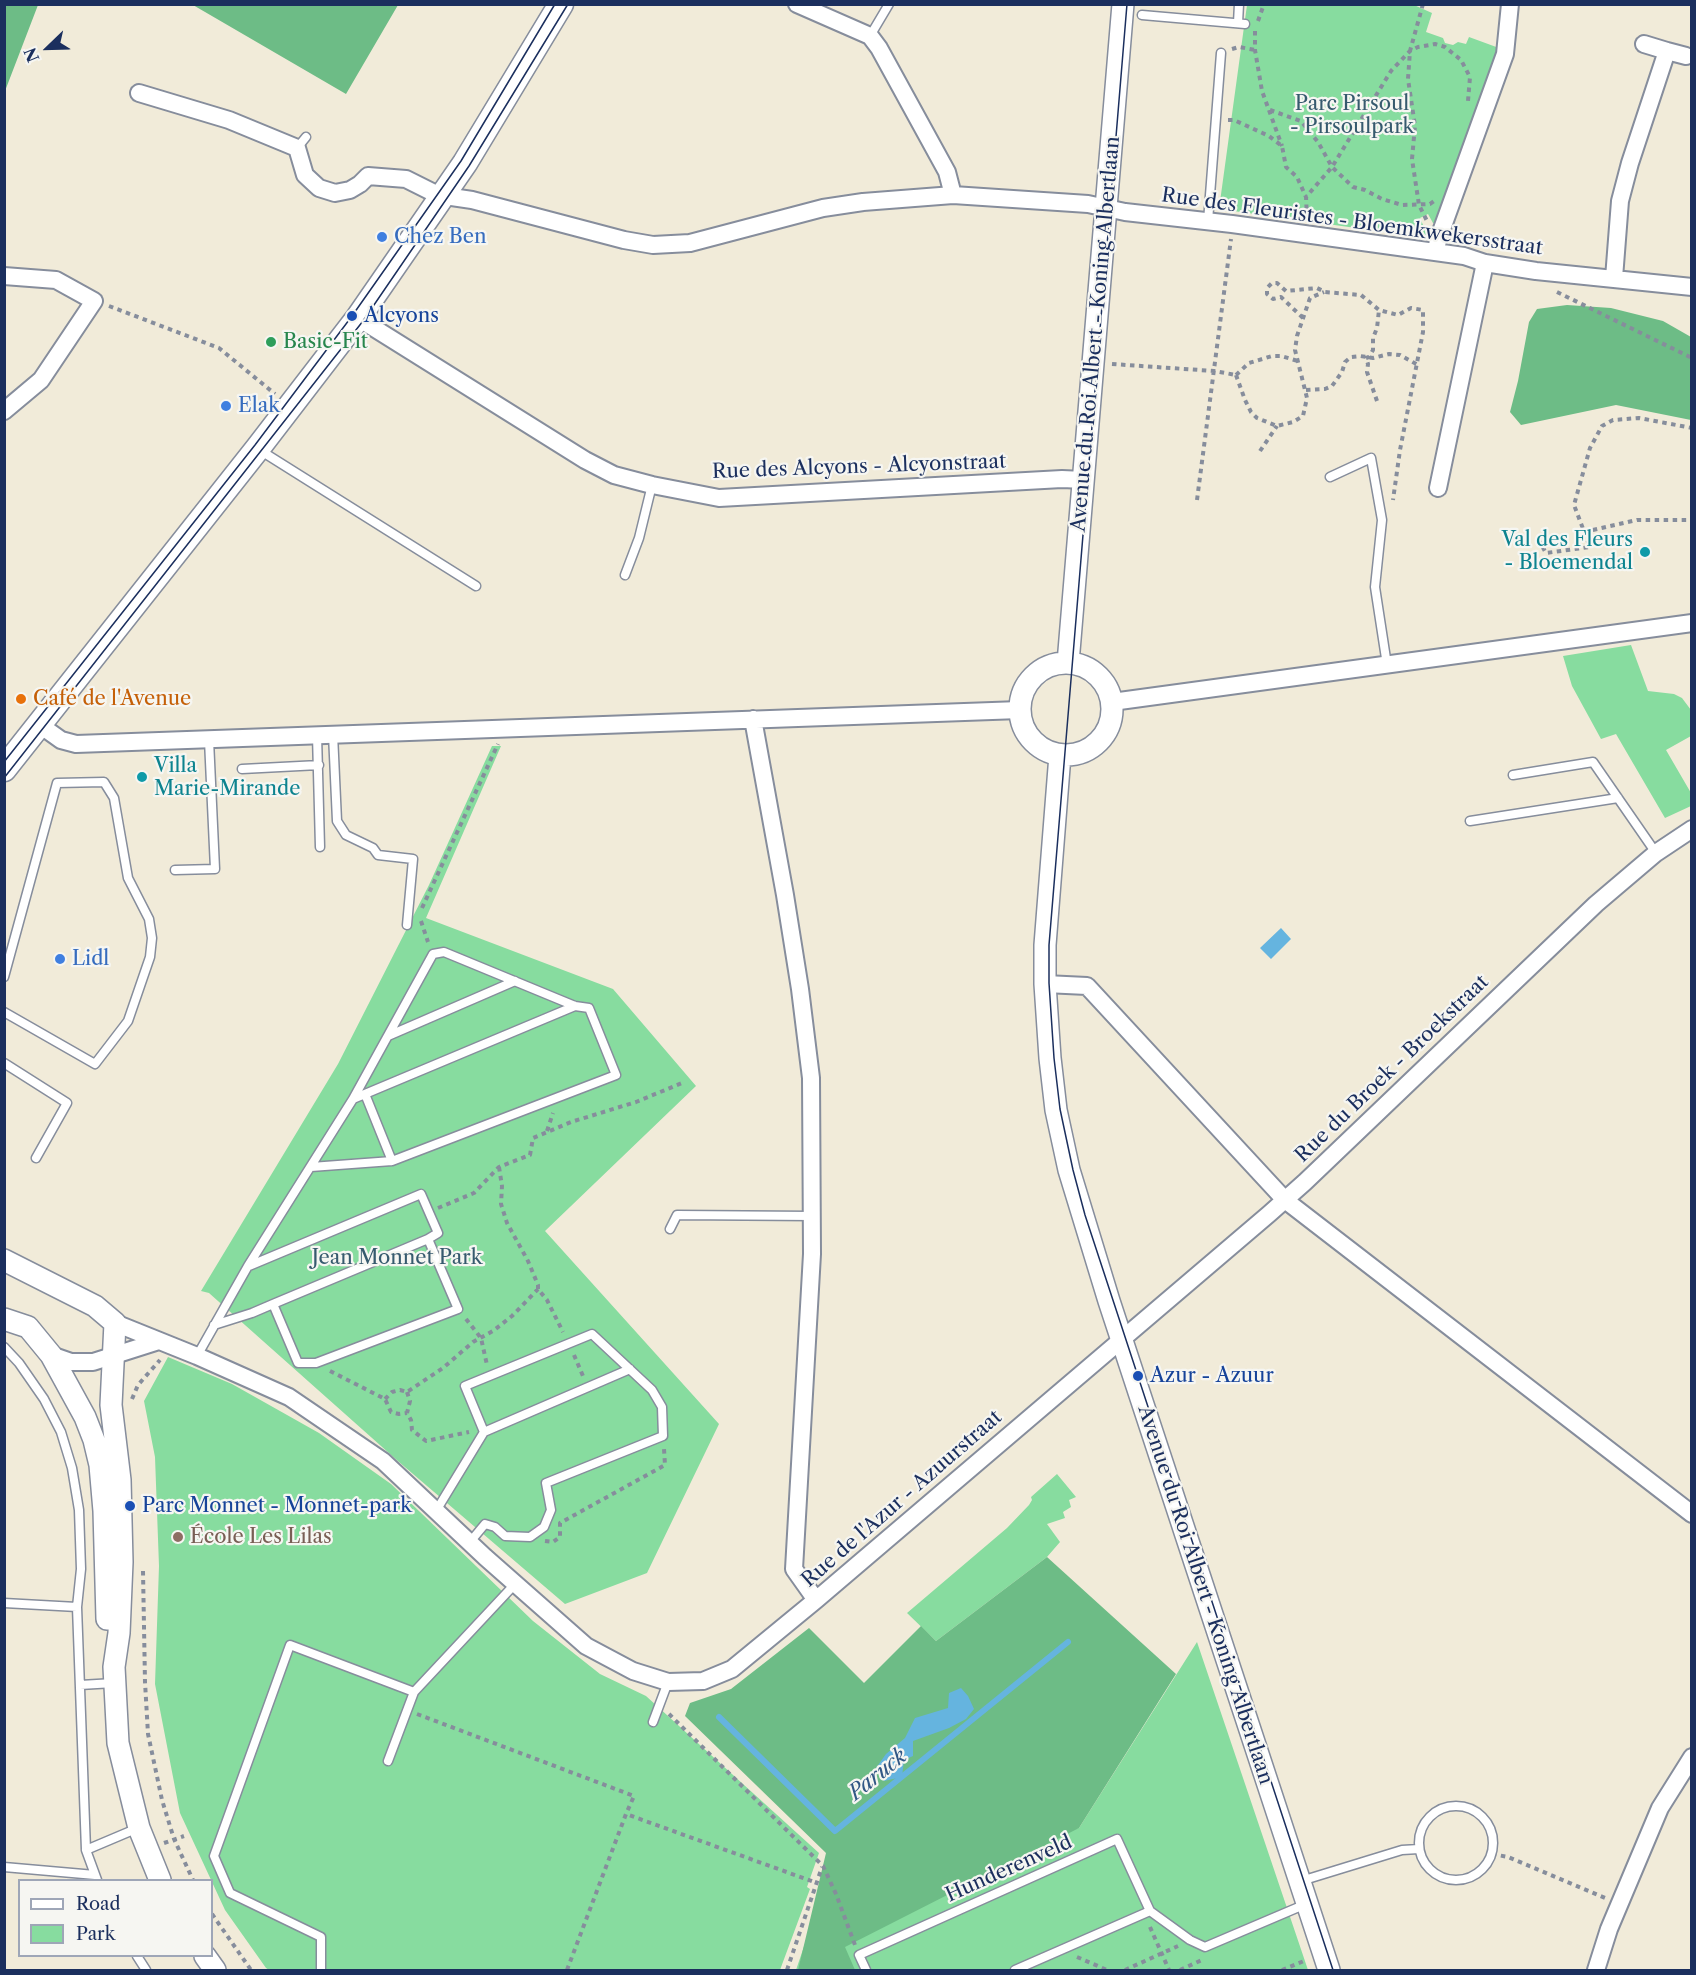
<!DOCTYPE html>
<meta charset="utf-8">
<style>
body{margin:0}
#map{position:relative;width:1696px;height:1975px;overflow:hidden;background:#f1ebd9;font-family:"Libre Caslon Text",serif}
canvas{display:block}
.frame{position:absolute;inset:0;border:6px solid #1b2f5e;pointer-events:none}
.legend{position:absolute;left:18px;top:1879px;width:195px;height:78px;box-sizing:border-box;background:#f6f6f2;border:2px solid #9ea6b7;margin:0;padding:8px 10px;list-style:none;font-size:18px;color:#1b2f5e}
.legend li{display:flex;align-items:center;gap:12px;height:30px}
.legend b{width:30px;border:2px solid #9ea6b7}
.north{position:absolute;left:18px;top:18px;width:60px;height:60px;-webkit-text-stroke:4px #f6f6f2;paint-order:stroke;rotate:247deg;font-size:16px;font-weight:700;line-height:24px;text-align:center;color:#1b2f5e}
.north::after{content:'';display:block;margin:auto;width:21px;height:27px;background:#1b2f5e;clip-path:polygon(50% 0,100% 100%,50% 72%,0 100%)}
</style>
<div id="map">
<canvas width="1696" height="1975"></canvas>
<div class="frame"></div>
<ul class="legend">
<li><b style="height:8px;background:#fff"></b>Road</li>
<li><b style="height:16px;background:#87dc9f"></b>Park</li>
</ul>
<div class="north">N</div>
</div>
<script>
const c = document.querySelector('canvas').getContext('2d');
c.lineJoin = 'round';
function fill(path, color) {
  c.fillStyle = color;
  c.fill(path, 'evenodd');
}
function toPath(rows) {
  const path = new Path2D();
  for (const r of rows) {
    if (r.length === 3) {
      path.moveTo(r[0] + r[2], r[1]);
      path.arc(r[0], r[1], r[2], 0, 2 * Math.PI);
      continue;
    }
    path.moveTo(r[0], r[1]);
    for (let i = 2; i < r.length; i += 2) path.lineTo(r[i], r[i + 1]);
  }
  return path;
}
function stroke(path, color, width, dash) {
  c.strokeStyle = color;
  c.lineWidth = width;
  c.lineCap = dash ? 'butt' : 'round';
  c.setLineDash(dash || []);
  c.stroke(path);
}
function write(font, color, halo, rows, align = 'center') {
  c.font = font + ' "Libre Caslon Text",serif';
  c.lineWidth = 4.5;
  c.setLineDash([]);
  c.textBaseline = 'middle';
  c.strokeStyle = halo;
  c.fillStyle = color;
  for (const [text, x, y, turn = 0] of rows) {
    c.save();
    c.translate(x, y);
    c.rotate((+turn || 0) * Math.PI / 180);
    c.textAlign = isNaN(turn) ? turn : align;
    if (halo) c.strokeText(text, 0, 0);
    c.fillText(text, 0, 0);
    c.restore();
  }
}
fill(toPath([
 [1247,5,1414,5,1432,13,1426,32,1443,38,1445,43,1453,45,1458,42,1466,44,1469,37,1499,48,1435,223,1433,223,1428,214,1420,218,1427,234,1421,237,1219,209],
 [1631,645,1648,691,1674,694,1682,698,1691,710,1691,736,1666,750,1691,793,1691,806,1665,818,1616,734,1601,739,1572,686,1563,656],
 [492,746,501,746,426,918,613,989,696,1086,545,1231,719,1424,647,1573,565,1604,399,1462,209,1293,201,1291,338,1064,429,885],
 [168,1357,232,1384,319,1433,391,1484,533,1621,600,1674,646,1696,819,1853,807,1887,810,1889,780,1970,269,1970,266,1968,225,1910,180,1813,155,1684,159,1566,155,1457,144,1401],
 [1057,1474,1076,1497,1069,1500,1071,1507,1063,1512,1065,1518,1047,1524,1060,1542,1047,1557,936,1641,907,1613,1007,1528,1029,1505,1032,1500,1031,1497],
 [1197,1642,1308,1970,796,1970,834,1858,1079,1828]
]), '#87dc9f');
fill(toPath([
 [5,4,38,5,5,91,4,5],
 [193,5,398,5,346,94],
 [1567,305,1611,308,1663,321,1691,337,1691,420,1616,405,1521,425,1510,412,1518,381,1529,322,1537,309],
 [1047,1557,1176,1674,1079,1828,845,1947,855,1970,798,1970,826,1853,685,1716,690,1703,731,1689,809,1628,864,1683,921,1626,936,1641]
]), '#6dbc86');
fill(toPath([
 [1281,928,1291,939,1271,959,1260,948],
 [961,1688,968,1696,974,1709,966,1719,949,1728,913,1741,913,1756,904,1760,902,1777,884,1781,876,1768,886,1754,905,1738,915,1718,948,1708,949,1693]
]), '#65b4df');
stroke(toPath([
 [719,1717,835,1831,1068,1642]
]), '#65b4df', 6);
const service = toPath([
 [1142,15,1245,24],
 [1238,23,1239,4],
 [870,36,889,4],
 [297,148,306,137],
 [1208,221,1221,53],
 [258,449,476,586],
 [1330,477,1371,458,1382,520,1375,587,1387,665],
 [625,575,639,538,652,485],
 [333,734,337,821,346,835,373,848,378,855,413,859,407,925],
 [317,735,320,847],
 [242,769,319,765],
 [1513,775,1593,762,1656,853],
 [1470,821,1618,798],
 [175,870,215,869,209,740],
 [4,977,57,783,104,782,114,798,128,878,149,919,152,938,150,957,128,1021,95,1064,4,1012],
 [388,1036,515,981],
 [4,1063,67,1103,36,1158],
 [365,1094,392,1161],
 [311,1167,392,1161,616,1075,589,1008,575,1006,444,952,433,954,353,1099],
 [670,1229,677,1215,813,1216],
 [249,1266,421,1194,438,1233,428,1239],
 [214,1325,252,1313,273,1304,428,1239,458,1309,316,1363,298,1363,273,1304],
 [4,1347,19,1363,44,1399,61,1432,72,1468,79,1510,81,1569,77,1607,86,1850,97,1880],
 [197,1356,248,1266,353,1099,575,1006],
 [484,1432,630,1369],
 [436,1511,484,1432,465,1386,592,1334,652,1390,662,1407,663,1436,546,1483,551,1510,544,1527,530,1537,505,1536,495,1527,485,1524,470,1542],
 [4,1603,77,1607],
 [80,1685,114,1683],
 [653,1722,668,1682],
 [388,1761,414,1692],
 [1456,1843,37],
 [86,1850,138,1828],
 [4,1867,95,1875],
 [1301,1881,1402,1850,1419,1849],
 [137,1956,146,1970],
 [321,1970,321,1937,230,1893,214,1856,290,1645,414,1692,515,1584],
 [866,1970,859,1955,1117,1839,1150,1911,1190,1940,1205,1947,1306,1904],
 [1015,1970,1150,1911]
]);
const minor = toPath([
 [797,4,870,36,879,48,947,172,953,195],
 [1667,51,1686,56],
 [139,93,229,120,297,148,305,175,319,188,335,193,350,190,360,184,368,176,406,179,438,195,472,200,624,240,653,245,690,243,823,208,863,202,953,195,1088,204,1125,212,1232,224,1464,256,1485,263,1536,271,1692,287],
 [1436,252,1438,240,1505,54,1510,4],
 [4,276,56,280,94,301,41,380,4,411],
 [1614,278,1620,201,1630,163,1667,51,1644,44],
 [358,318,585,460,614,475,652,485,719,498,1062,479,1084,480],
 [1438,488,1485,263],
 [1112,702,1692,623],
 [753,719,785,895,800,989,811,1078,812,1254,794,1569,816,1600],
 [40,725,61,740,76,744,1020,710],
 [1045,984,1087,986,1285,1200,1692,1514],
 [115,1323,197,1356,289,1397,383,1461,485,1557,586,1646,633,1671,668,1682,703,1681,732,1669,816,1600,1269,1214,1305,1182,1596,904,1656,853,1692,829],
 [51,1355,71,1362,93,1362,159,1341],
 [1596,1970,1609,1929,1660,1808,1692,1757]
]);
const tertiary = toPath([
 [1068,663,1123,4],
 [1066,709,46],
 [1060,755,1045,945,1045,984,1050,1058,1056,1110,1069,1170,1109,1301,1329,1970],
 [4,1260,95,1306,115,1323,111,1405,120,1480,122,1562,119,1633,114,1667,118,1743,139,1828,160,1880],
 [4,1319,28,1327,51,1355,85,1417,94,1440,100,1465,104,1511,107,1619],
 [205,1956,215,1970]
]);
const secondary = toPath([
 [4,769,258,448,358,318,465,163,561,4]
]);
stroke(service, '#868d9c', 11);
stroke(minor, '#868d9c', 20);
stroke(tertiary, '#868d9c', 24);
stroke(secondary, '#868d9c', 27);
stroke(toPath([
 [1423,4,1410,51,1408,79,1415,126,1412,159,1419,205,1427,221],
 [1258,21,1264,4],
 [1255,31,1255,50,1262,91,1282,146],
 [1232,49,1239,47,1255,50],
 [1270,110,1301,121,1318,142,1332,167,1353,187,1365,190,1382,199,1402,205,1430,204,1434,201],
 [1228,120,1234,120,1269,136,1282,146,1286,167,1297,177,1306,197],
 [1307,218,1306,197,1332,167,1391,71,1410,51,1418,47,1435,44,1445,47,1461,60,1470,77,1468,101],
 [1557,292,1692,358],
 [109,306,219,348,275,394],
 [1303,318,1281,297,1273,299,1267,294,1267,288,1272,283,1277,283,1286,291,1317,288,1325,292,1361,295,1379,310,1398,315,1411,308,1423,310,1423,332,1400,450,1393,500],
 [1112,364,1214,371,1236,375],
 [1236,375,1245,400,1251,412,1257,418,1277,426,1293,422,1303,416,1307,398,1295,350,1297,336,1310,298,1324,292],
 [1236,375,1249,363,1272,356,1281,356,1298,361],
 [1306,390,1325,389,1332,386,1342,372,1345,362,1351,357,1360,356,1373,358,1389,354,1400,355,1418,365],
 [1377,401,1367,372,1368,364,1366,358,1369,357,1373,350,1373,338,1377,328,1379,310],
 [1260,451,1277,426],
 [1197,500,1231,239],
 [1584,532,1637,520,1690,520],
 [1538,539,1546,553,1590,547,1574,505,1590,448,1602,426,1613,420,1639,418,1692,428],
 [422,908,498,744],
 [421,921,428,942],
 [547,1131,553,1113],
 [499,1167,502,1186,501,1204,507,1223,528,1261,538,1285,538,1289,547,1300,563,1332],
 [438,1208,474,1193,499,1167,530,1155,533,1138,571,1122,636,1102,682,1083],
 [466,1319,481,1338,487,1365],
 [574,1355,583,1376],
 [330,1371,385,1399,391,1412,399,1414,407,1413],
 [407,1392,410,1401,407,1413,411,1420,412,1430,426,1441,469,1432],
 [132,1399,138,1385,160,1360],
 [385,1399,392,1392,400,1390,407,1392,443,1368,473,1342,493,1331,512,1316,538,1289],
 [545,1541,553,1542,560,1537,560,1523,665,1465,664,1449],
 [143,1571,145,1682,148,1734,162,1800,174,1839,193,1880],
 [417,1714,634,1796,626,1814],
 [669,1714,823,1866,836,1894,855,1945],
 [164,1843,184,1836],
 [1492,1854,1508,1857,1605,1898],
 [212,1914,251,1970],
 [1150,1927,1169,1970],
 [1077,1957,1107,1970],
 [567,1970,626,1814,817,1883],
 [787,1970,822,1867],
 [1125,1970,1178,1946],
 [1180,1970,1202,1960],
 [1282,1970,1304,1961]
]), '#868d9c', 4, [4.5, 4.5]);
stroke(service, '#fff', 8);
stroke(minor, '#fff', 16);
stroke(tertiary, '#fff', 21);
stroke(secondary, '#fff', 24);
stroke(toPath([
 [1127,4,1049,945,1049,983,1054,1058,1060,1109,1073,1170,1085,1215,1333,1970],
 [4,762,255,445,352,316,461,161,555,4],
 [4,778,363,321,469,166,568,4]
]), '#1b2f5e', 1.5);
for (const [x, y, r, color] of [
 [382,237,6,"#3f7fe0"],
 [352,316,6,"#1a4fb4"],
 [271,342,6,"#2e9e5b"],
 [226,406,6,"#3f7fe0"],
 [1645,552,6,"#0f9aa8"],
 [21,699,6,"#e8710a"],
 [142,777,6,"#0f9aa8"],
 [60,959,6,"#3f7fe0"],
 [1138,1376,6,"#1a4fb4"],
 [130,1506,6,"#1a4fb4"],
 [178,1537,6,"#8d6e63"]
]) {
  const dot = new Path2D();
  dot.arc(x, y, r, 0, 2 * Math.PI);
  c.fillStyle = color;
  c.fill(dot);
  stroke(dot, '#f6f6f2', 2);
}
write('20px', '#365a6e', '#f6f6f2', [
 ["Parc Pirsoul",1352,104],
 ["- Pirsoulpark",1352,127],
 ["Jean Monnet Park",397,1258]
]);
write('20px', '#1b2f5e', '#f6f6f2', [
 ["Rue des Fleuristes - Bloemkwekersstraat",1352,222,8],
 ["Avenue du Roi Albert - Koning Albertlaan",1096,334,-85],
 ["Rue des Alcyons - Alcyonstraat",859,467,-2],
 ["Rue du Broek - Broekstraat",1392,1069,-44],
 ["Rue de l'Azur - Azuurstraat",902,1499,-41],
 ["Avenue du Roi Albert - Koning Albertlaan",1205,1595,72],
 ["Hunderenveld",1009,1869,-24]
]);
write('20px', '#366cbe', '#f6f6f2', [
 ["Chez Ben",394,237],
 ["Elak",238,406],
 ["Lidl",72,959]
], 'left');
write('20px', '#164399', '#f6f6f2', [
 ["Alcyons",364,316],
 ["Azur - Azuur",1150,1376],
 ["Parc Monnet - Monnet-park",142,1506]
], 'left');
write('20px', '#27864d', '#f6f6f2', [
 ["Basic-Fit",283,342]
], 'left');
write('20px', '#0d838f', '#f6f6f2', [
 ["Val des Fleurs",1633,540],
 ["- Bloemendal",1633,563],
 ["Villa",154,766,"left"],
 ["Marie-Mirande",154,789,"left"]
], 'right');
write('20px', '#c56008', '#f6f6f2', [
 ["Café de l'Avenue",33,699]
], 'left');
write('20px', '#785e54', '#f6f6f2', [
 ["École Les Lilas",190,1537]
], 'left');
write('italic 21px', '#315785', '#f6f6f2', [
 ["Paruck",878,1775,-39]
]);
</script>
